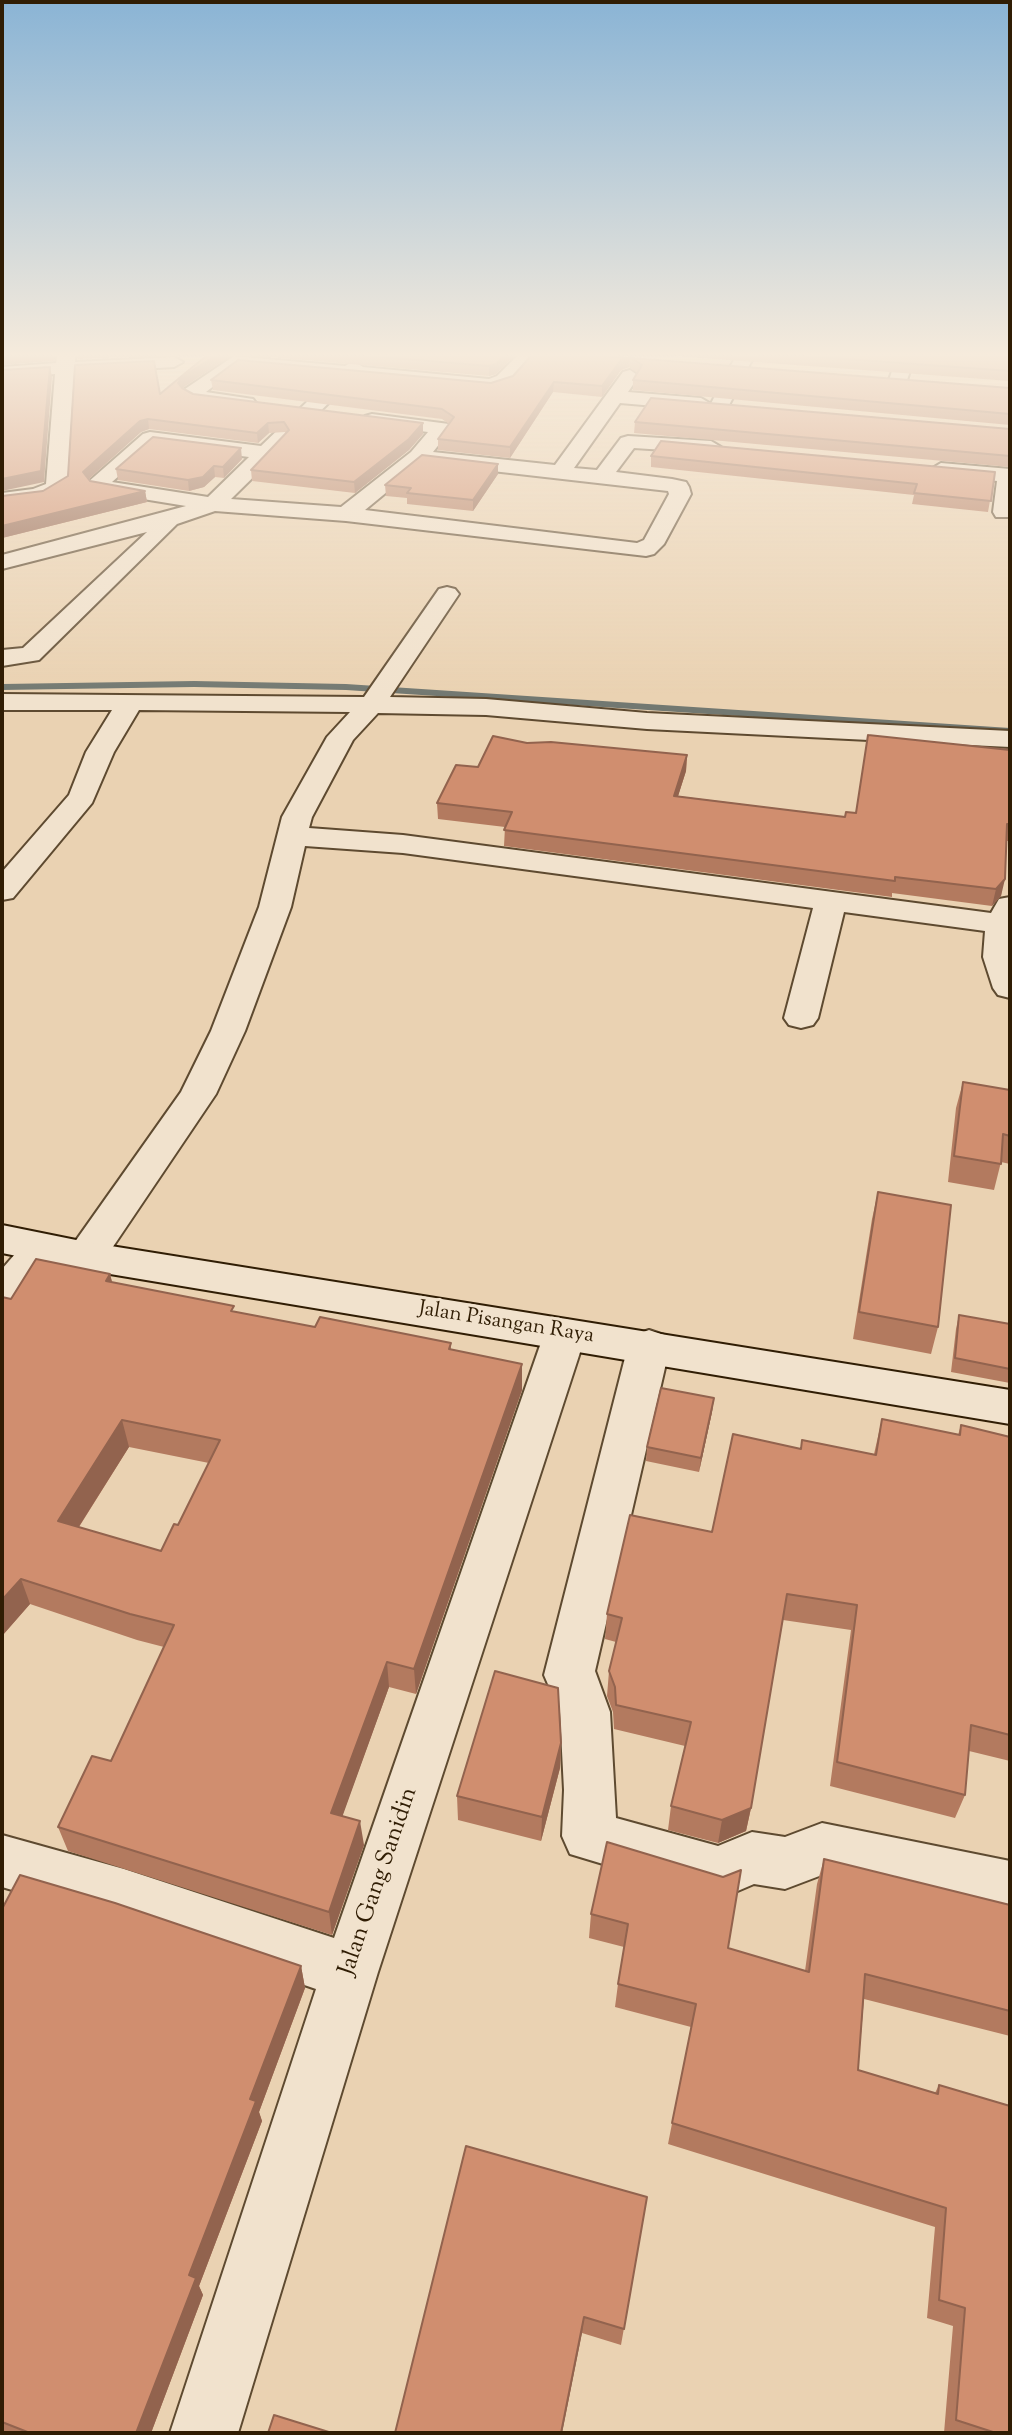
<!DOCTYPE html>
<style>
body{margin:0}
#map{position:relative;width:1012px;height:2435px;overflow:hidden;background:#ead2b2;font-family:"Sorts Mill Goudy",serif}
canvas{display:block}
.frame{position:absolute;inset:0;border:4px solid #301d04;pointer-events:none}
</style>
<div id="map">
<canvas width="1012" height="2435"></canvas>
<div class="frame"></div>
</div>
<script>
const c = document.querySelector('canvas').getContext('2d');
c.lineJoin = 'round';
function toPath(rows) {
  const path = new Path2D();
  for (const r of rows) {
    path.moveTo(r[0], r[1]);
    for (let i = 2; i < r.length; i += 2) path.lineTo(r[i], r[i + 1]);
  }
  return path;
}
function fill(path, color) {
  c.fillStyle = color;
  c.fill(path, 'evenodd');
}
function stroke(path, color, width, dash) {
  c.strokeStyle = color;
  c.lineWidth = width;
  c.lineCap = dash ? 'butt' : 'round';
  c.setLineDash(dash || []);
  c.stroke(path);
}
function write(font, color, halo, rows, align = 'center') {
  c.font = font + ' "Sorts Mill Goudy",serif';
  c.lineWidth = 6;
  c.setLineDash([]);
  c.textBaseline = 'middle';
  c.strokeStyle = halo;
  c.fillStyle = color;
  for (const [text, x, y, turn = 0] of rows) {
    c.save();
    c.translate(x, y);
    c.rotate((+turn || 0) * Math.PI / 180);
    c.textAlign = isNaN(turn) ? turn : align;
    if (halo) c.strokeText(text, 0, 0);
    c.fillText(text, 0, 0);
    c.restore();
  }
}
fill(toPath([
 [194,681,346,684,1010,728,1010,734,346,690,194,687,2,690,2,684,194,681]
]), '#727871');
const street = toPath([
 [57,356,75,356,75,362,174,357,183,362,174,367,74,373,67,487,45,500,2,505,2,493,33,489,46,484,55,374,2,378,2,367,56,363,57,356],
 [234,356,345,366,354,361,363,367,489,379,497,376,517,356,536,356,511,384,491,391,354,378,231,499,341,507,411,452,428,432,365,424,362,420,365,416,372,414,449,424,452,428,433,452,555,465,623,372,630,370,639,376,628,392,701,398,711,404,701,410,620,403,574,468,597,470,621,438,628,436,711,441,721,447,711,453,634,448,616,472,672,479,686,482,689,487,691,494,664,544,654,554,646,556,346,521,215,511,177,524,39,660,2,666,2,650,23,648,147,532,2,569,2,555,186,506,100,492,93,490,87,483,143,434,150,432,261,446,334,376,238,367,206,392,253,399,256,403,253,407,195,402,185,397,182,393,185,389,234,356],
 [154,445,249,457,208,497,112,482,154,445],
 [422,463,668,491,669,494,644,540,637,543,365,510,422,463],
 [736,356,754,356,723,417,709,417,706,413,736,356],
 [897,356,915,356,907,380,898,386,889,380,897,356],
 [941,463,1010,469,1010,517,996,517,993,512,997,481,934,473,931,469,941,463],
 [447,587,455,589,459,594,390,697,486,699,647,713,1010,731,1010,747,647,729,486,715,378,713,353,740,312,817,309,828,403,835,991,913,999,899,1010,897,1010,998,998,995,993,988,983,957,985,931,844,912,818,1018,813,1025,801,1028,789,1025,784,1018,813,908,403,853,305,846,291,907,245,1031,216,1094,100,1266,86,1270,72,1266,66,1256,72,1246,181,1092,211,1031,259,907,282,817,327,737,350,712,139,710,114,752,92,803,13,898,2,900,2,872,69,795,86,752,112,710,2,710,2,694,364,697,439,589,447,587],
 [43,1234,57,1238,63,1248,16,1305,2,1310,2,1269,29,1238,43,1234],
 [565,1319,580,1323,586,1334,378,1972,238,2433,170,2433,316,1989,124,1923,2,1887,2,1835,124,1869,334,1938,544,1334,550,1323,565,1319],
 [649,1330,664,1335,670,1346,595,1671,610,1712,616,1818,718,1846,752,1832,785,1837,822,1823,1010,1861,1010,1915,822,1875,785,1889,754,1884,719,1899,570,1854,562,1836,564,1790,560,1712,544,1675,628,1346,634,1335,649,1330]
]);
const secondary = toPath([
 [2,1225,86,1242,1010,1390,1010,1424,86,1270,2,1253,2,1225]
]);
stroke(street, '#5e4a30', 4);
stroke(secondary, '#301d04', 4);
fill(street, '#f1e2cd');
fill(secondary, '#f1e2cd');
fill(toPath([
 [76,356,151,356,78,359],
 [258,356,514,356,496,374,489,376],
 [606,356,1010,388,1010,425,633,390,633,380,637,373,629,367,621,370,602,397,553,392,510,458,438,450,438,439,449,424,442,419,213,390,211,380,491,383,513,376],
 [674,356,1010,356,1010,381],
 [184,387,182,389,193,394,423,423,423,434,409,450,355,493,252,481,251,470,286,434,285,432,269,433,258,443,149,429,141,432,89,479,90,481,145,491,147,502,2,538,2,496,43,491,68,476,160,394],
 [635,422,1010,429,1010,467,634,433],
 [651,456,995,472,988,512,912,504,914,495,651,467],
 [242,459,224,478,215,477,204,487,189,491,118,480,116,469],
 [498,474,473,511,407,504,407,498,386,496,385,485],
 [527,743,687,755,686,771,678,796,845,817,1010,750,1010,841,1007,841,1001,896,992,906,892,893,892,897,504,846,505,827,438,819,437,803,478,767],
 [963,1082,1010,1090,1010,1164,1001,1162,994,1190,948,1182,956,1108],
 [878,1192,938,1327,931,1354,853,1339,872,1219],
 [110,1274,112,1283,235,1312,315,1327,451,1343,451,1350,522,1364,522,1390,416,1694,389,1687,342,1816,364,1845,332,1935,68,1851,58,1827,111,1761,164,1647,137,1640,30,1604,2,1636,11,1299],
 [129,1447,209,1463,178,1525,161,1551,79,1527],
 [959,1315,1010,1324,1010,1383,951,1372,956,1329],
 [714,1398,712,1412,699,1472,646,1461,647,1447],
 [882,1419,958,1435,961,1425,1010,1437,1010,1761,969,1751,965,1795,955,1818,830,1786,851,1630,783,1620,751,1808,746,1831,718,1843,668,1830,671,1806,685,1746,614,1729,613,1712,607,1696,609,1671,616,1642,605,1639,607,1614,712,1532,801,1448,874,1454],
 [561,1743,560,1768,541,1841,458,1820,457,1796],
 [824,1859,1010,1905,1010,2036,864,1999,858,2070,935,2093,939,2085,1010,2433,944,2433,953,2326,927,2318,935,2227,668,2144,691,2027,615,2007,618,1984,624,1947,589,1938,591,1914,728,1948,805,1971,817,1884],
 [2,1909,301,1966,305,1988,259,2112,262,2121,199,2286,203,2295,151,2433,7,2433,2,2431],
 [647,2197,621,2345,582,2333,395,2433]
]), '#b37a5f');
fill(toPath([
 [2,356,56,356,54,361,2,365],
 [215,356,231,356,184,387,179,393,178,383,182,377],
 [504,356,514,356,496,374,489,376,489,366],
 [630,357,629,367,621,370,602,397,602,386,621,360],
 [50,367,52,377,44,482,2,491,2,479],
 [554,382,553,392,510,458,510,447],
 [148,419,149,429,141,432,84,483,83,472,140,421],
 [268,423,269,433,258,443,257,433],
 [423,423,423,434,409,450,355,493,354,482],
 [241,448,242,459,224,478,223,467],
 [498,464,498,474,473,511,473,500],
 [214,466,215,477,204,487,189,491,188,480],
 [145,491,147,502,2,538,2,526],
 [687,755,686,771,673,812,674,796],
 [1005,879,1001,896,992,906,996,889],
 [110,1274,117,1301,106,1281],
 [522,1364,522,1390,416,1694,414,1669],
 [714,1398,712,1412,699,1472,701,1458],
 [122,1420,129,1447,66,1547,58,1521],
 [21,1579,30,1604,2,1636,2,1600],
 [387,1662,389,1687,335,1837,331,1813],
 [561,1743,560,1768,541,1841,542,1817],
 [751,1808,746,1831,718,1843,722,1820],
 [360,1821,364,1845,332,1935,329,1912],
 [301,1966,305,1988,259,2112,262,2121,199,2286,203,2295,151,2433,136,2433,250,2099],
 [584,2317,582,2333,562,2433,561,2433]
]), '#92634e');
const building = toPath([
 [206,356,215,356,182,377,178,383,182,388,193,394,423,423,409,439,354,482,251,470,289,430,284,422,268,423,257,433,148,419,140,421,83,472,90,481,145,491,2,526,2,496,43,491,68,476,75,365,154,361,160,394,206,356],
 [368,356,504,356,496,364,489,366,368,356],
 [531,356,606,356,1010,388,1010,414,633,380,642,365,630,357,621,360,602,386,554,382,510,447,438,439,454,417,442,409,211,380,238,360,491,383,513,376,531,356],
 [805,356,1010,356,1010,371,805,356],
 [50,367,41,471,2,479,2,370,50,367],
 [651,398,1010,429,1010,456,635,422,651,398],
 [153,437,241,448,223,467,214,466,203,477,188,480,116,469,153,437],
 [661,441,995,472,991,501,914,493,917,484,651,456,661,441],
 [422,455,498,464,473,500,407,493,411,488,385,485,422,455],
 [868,735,1010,750,1010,824,1007,824,1005,879,996,889,895,877,895,881,504,830,512,812,437,803,456,765,478,767,493,736,527,743,551,742,687,755,674,796,845,817,846,812,856,813,868,735],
 [963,1082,1010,1090,1010,1136,1003,1134,1001,1164,954,1156,963,1082],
 [878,1192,951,1205,938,1327,859,1312,878,1192],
 [36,1259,110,1274,106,1281,234,1306,231,1311,315,1327,320,1317,451,1343,449,1349,522,1364,414,1669,387,1662,331,1813,360,1821,329,1912,58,1827,92,1756,111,1761,174,1625,130,1614,21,1579,2,1600,2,1297,11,1299,36,1259],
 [122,1420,220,1440,178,1525,174,1524,161,1551,58,1521,122,1420],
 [959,1315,1010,1324,1010,1369,955,1358,959,1315],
 [661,1388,714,1398,701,1458,647,1447,661,1388],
 [882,1419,960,1435,961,1425,1010,1437,1010,1735,971,1725,965,1795,837,1762,857,1605,787,1594,751,1808,722,1820,671,1806,691,1722,616,1705,615,1687,609,1671,622,1618,607,1614,630,1515,712,1532,733,1434,801,1449,802,1440,876,1455,882,1419],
 [495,1671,558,1688,561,1743,542,1817,457,1796,495,1671],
 [607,1842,723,1877,741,1870,728,1948,809,1972,824,1859,1010,1905,1010,2011,865,1974,858,2070,938,2094,939,2085,1010,2106,1010,2433,996,2433,956,2420,965,2308,939,2300,946,2208,672,2123,696,2004,618,1984,628,1924,591,1914,607,1842],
 [20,1875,115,1903,301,1966,250,2099,256,2101,189,2275,196,2278,136,2433,30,2433,2,2422,2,1909,20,1875],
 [466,2146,647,2197,624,2329,584,2317,561,2433,395,2433,466,2146],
 [274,2415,332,2433,268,2433,274,2415]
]);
fill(building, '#d08e6f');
stroke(building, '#92634e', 2);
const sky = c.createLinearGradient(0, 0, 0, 696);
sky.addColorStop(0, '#8ab4d5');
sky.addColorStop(0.51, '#f6ebdc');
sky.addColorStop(1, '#f6ebdc00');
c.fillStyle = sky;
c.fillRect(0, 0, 1012, 696);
write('21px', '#301d04', '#f1e2cd', [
 ["Jalan Pisangan Raya",506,1324,9]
]);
write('24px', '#301d04', '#f1e2cd', [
 ["Jalan Gang Sanidin",380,1882,-71]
]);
</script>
